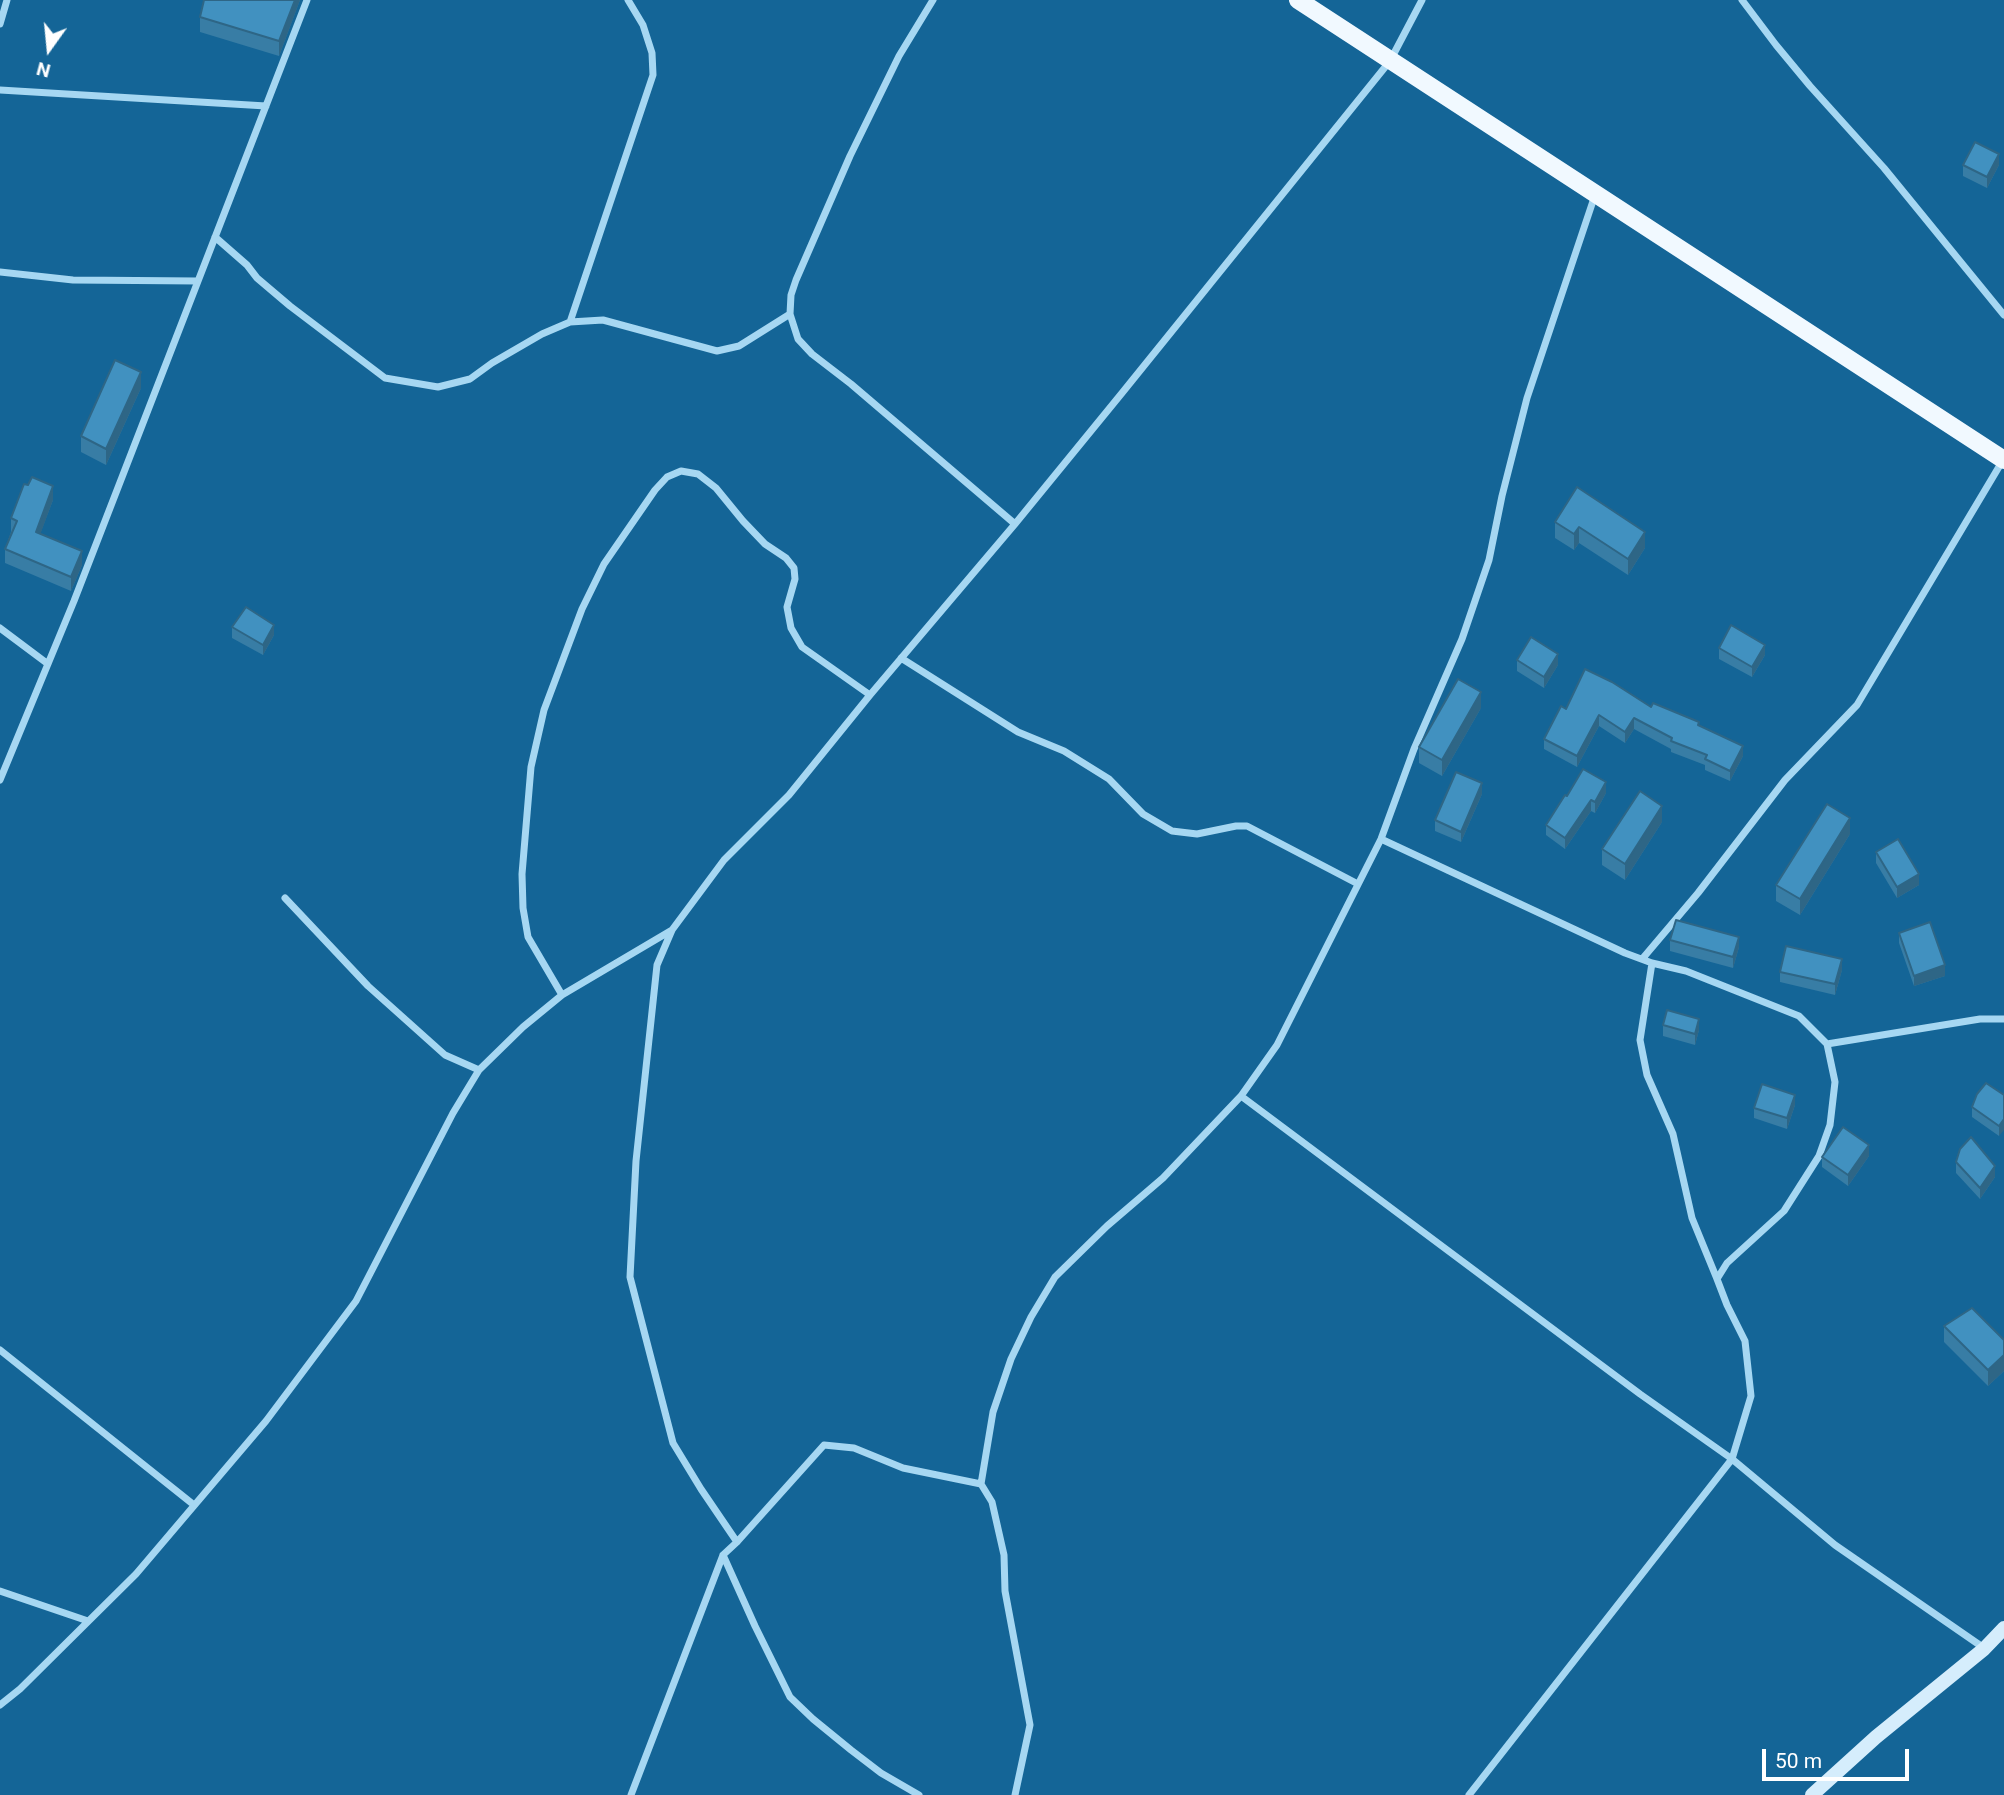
<!DOCTYPE html>
<style>
body{margin:0}
#map{position:relative;width:2004px;height:1795px;overflow:hidden;background:#146597;font-family:Roboto,sans-serif}
canvas{display:block}
.north{position:absolute;left:14px;top:14px;width:70px;height:70px;-webkit-text-stroke:5px #146597;paint-order:stroke;rotate:195deg;font-size:19px;font-weight:700;line-height:28px;text-align:center;color:#fff}
.north::after{content:'';display:block;margin:auto;width:24px;height:32px;background:#fff;clip-path:polygon(50% 0,100% 100%,50% 72%,0 100%)}
.scale{position:absolute;left:1762px;top:1749px;width:147px;height:32px;box-sizing:border-box;border:4px solid #fff;border-top:0;padding-left:9px;font-size:21px;line-height:24px;white-space:nowrap;color:#fff;-webkit-text-stroke:5px #146597;paint-order:stroke}
</style>
<div id="map">
<canvas width="2004" height="1795"></canvas>
<div class="north">N</div>
<div class="scale">50 m</div>
</div>
<script>
const c = document.querySelector('canvas').getContext('2d');
c.lineJoin = 'round';
function toPath(rows) {
  const path = new Path2D();
  for (const r of rows) {
    path.moveTo(r[0], r[1]);
    for (let i = 2; i < r.length; i += 2) path.lineTo(r[i], r[i + 1]);
  }
  return path;
}
function stroke(path, color, width, dash) {
  c.strokeStyle = color;
  c.lineWidth = width;
  c.lineCap = dash ? 'butt' : 'round';
  c.setLineDash(dash || []);
  c.stroke(path);
}
function fill(path, color) {
  c.fillStyle = color;
  c.fill(path, 'evenodd');
}
stroke(toPath([
 [933,0,899,56,850,156,796,280,791,295,790,314,798,339,812,354,851,384,1015,524],
 [1742,0,1776,45,1810,86,1884,168,2004,315],
 [0,24,7,0],
 [0,90,266,106],
 [1595,195,1527,398,1502,496,1489,560,1462,639,1414,749,1381,839,1277,1045,1241,1096,1640,1394,1732,1459,1835,1545,1984,1648],
 [215,237,247,265,257,278,290,306,385,378,438,387,470,379,492,363,542,334,570,322,603,320,717,351,739,346,790,314],
 [0,272,73,280,198,281],
 [570,322,653,75,652,53,643,25,628,0],
 [0,628,48,664],
 [901,658,1018,732,1064,751,1109,779,1143,814,1172,831,1197,834,1236,826,1247,826,1358,884],
 [0,780,74,601,307,0],
 [1381,839,1625,953,1652,963,1686,971,1799,1016,1827,1044,1835,1082,1830,1125,1819,1156,1784,1211,1727,1263,1717,1279,1727,1305,1745,1341,1751,1396,1732,1459,1469,1795],
 [285,898,368,986,445,1055,479,1070],
 [1643,958,1698,893,1785,780,1857,705,2003,460],
 [1652,963,1640,1040,1647,1075,1673,1134,1692,1218,1717,1279],
 [562,995,528,937,523,908,522,874,531,767,544,710,582,609,604,564,655,490,667,477,681,471,698,474,716,488,743,521,765,544,786,558,794,568,795,579,787,607,791,628,802,647,870,695],
 [1827,1044,1980,1019,2004,1019],
 [0,1350,194,1505],
 [737,1542,701,1489,673,1443,630,1277,636,1161,657,965,672,930,724,860,789,795,870,695,1015,524,1122,393,1390,61,1422,0],
 [723,1555,755,1626,790,1697,813,1719,851,1750,881,1773,919,1795],
 [0,1591,88,1621],
 [0,1705,20,1689,136,1574,266,1421,356,1301,453,1113,479,1070,523,1027,562,995,672,930],
 [631,1795,723,1555,737,1542,824,1445,854,1448,903,1468,981,1484],
 [1015,1795,1030,1725,1005,1591,1004,1555,992,1502,981,1484,993,1412,1011,1359,1031,1317,1055,1277,1107,1226,1163,1178,1241,1096]
]), '#a6d7f2', 7);
stroke(toPath([
 [1812,1795,1876,1737,1984,1649,2004,1628]
]), '#d5edfc', 14);
stroke(toPath([
 [1298,0,2004,460]
]), '#f1f9ff', 18);
fill(toPath([
 [204,0,300,0,279,56,200,32,200,17],
 [1963,165,1999,165,1987,188,1963,176],
 [141,388,106,465,81,452,81,436],
 [28,485,53,500,40,534,82,565,71,591,5,563,5,549,11,532,11,518],
 [1577,487,1645,548,1628,575,1579,543,1574,550,1555,538,1555,522],
 [232,627,274,635,263,655,232,638],
 [1719,648,1765,655,1752,677,1719,659],
 [1517,660,1558,665,1544,688,1517,671],
 [1481,708,1442,776,1419,763,1419,747],
 [1566,709,1699,725,1743,756,1730,781,1705,770,1705,765,1671,752,1671,749,1634,729,1625,743,1599,726,1577,767,1544,749,1544,739],
 [1606,793,1595,813,1591,811,1565,849,1546,835,1546,825,1567,796],
 [1482,794,1461,842,1435,831,1435,820],
 [1662,822,1625,880,1602,865,1602,849],
 [1850,834,1800,915,1776,901,1776,885],
 [1876,852,1919,885,1897,898,1876,863],
 [1899,933,1945,976,1914,986,1899,943],
 [1670,940,1739,947,1733,968,1670,951],
 [1842,970,1835,995,1780,982,1780,972],
 [1663,1025,1699,1030,1695,1045,1663,1036],
 [2004,1095,1999,1136,1972,1117,1972,1107],
 [1795,1105,1787,1129,1754,1118,1754,1108],
 [1869,1156,1848,1186,1822,1167,1822,1157],
 [1956,1162,1995,1177,1980,1199,1956,1173],
 [1944,1326,2004,1340,2004,1371,1988,1386,1944,1342]
]), '#387da5');
fill(toPath([
 [295,0,300,0,279,56,279,41],
 [1999,154,1999,165,1987,188,1987,177],
 [141,372,141,388,106,465,106,449],
 [53,486,53,500,36,546,36,532],
 [1579,527,1579,543,1574,550,1574,534],
 [1645,532,1645,548,1628,575,1628,559],
 [82,551,82,565,71,591,71,577],
 [274,625,274,635,263,655,263,645],
 [1765,645,1765,655,1752,677,1752,667],
 [1558,654,1558,665,1544,688,1544,677],
 [1481,692,1481,708,1442,776,1442,760],
 [1599,715,1599,726,1577,767,1577,756],
 [1634,718,1634,729,1625,743,1625,732],
 [1743,746,1743,756,1730,781,1730,771],
 [1606,782,1606,793,1595,813,1595,802],
 [1482,783,1482,794,1461,842,1461,832],
 [1591,800,1591,811,1565,849,1565,838],
 [1662,806,1662,822,1625,880,1625,864],
 [1850,818,1850,834,1800,915,1800,899],
 [1919,874,1919,885,1897,898,1897,887],
 [1739,937,1739,947,1733,968,1733,957],
 [1842,959,1842,970,1835,995,1835,984],
 [1945,965,1945,976,1914,986,1914,976],
 [1699,1019,1699,1030,1695,1045,1695,1034],
 [1795,1095,1795,1105,1787,1129,1787,1118],
 [2004,1119,2004,1130,1999,1136,1999,1126],
 [1869,1145,1869,1156,1848,1186,1848,1175],
 [1995,1166,1995,1177,1980,1199,1980,1188],
 [2004,1355,2004,1371,1988,1386,1988,1370]
]), '#2e6686');
const building = toPath([
 [204,0,295,0,279,41,200,17,204,0],
 [1975,142,1999,154,1987,177,1963,165,1975,142],
 [115,360,141,372,106,449,81,436,115,360],
 [32,477,53,486,36,532,82,551,71,577,5,549,17,521,11,518,24,484,28,485,32,477],
 [1577,487,1645,532,1628,559,1579,527,1574,534,1555,522,1577,487],
 [246,607,274,625,263,645,232,627,246,607],
 [1731,625,1765,645,1752,667,1719,648,1731,625],
 [1531,637,1558,654,1544,677,1517,660,1531,637],
 [1585,669,1612,682,1651,707,1653,703,1699,722,1698,725,1743,746,1730,771,1705,759,1707,755,1671,741,1672,738,1634,718,1625,732,1599,715,1577,756,1544,739,1561,706,1566,709,1585,669],
 [1458,679,1481,692,1442,760,1419,747,1458,679],
 [1583,769,1606,782,1595,802,1591,800,1565,838,1546,825,1565,795,1567,796,1583,769],
 [1456,772,1482,783,1461,832,1435,820,1456,772],
 [1640,791,1662,806,1625,864,1602,849,1640,791],
 [1827,804,1850,818,1800,899,1776,885,1827,804],
 [1898,839,1919,874,1897,887,1876,852,1898,839],
 [1676,920,1739,937,1733,957,1670,940,1676,920],
 [1930,922,1945,965,1914,976,1899,933,1930,922],
 [1786,946,1842,959,1835,984,1780,972,1786,946],
 [1667,1010,1699,1019,1695,1034,1663,1025,1667,1010],
 [1986,1083,2004,1095,2004,1119,1999,1126,1972,1107,1977,1094,1986,1083],
 [1762,1084,1795,1095,1787,1118,1754,1108,1762,1084],
 [1843,1127,1869,1145,1848,1175,1822,1157,1843,1127],
 [1971,1137,1995,1166,1980,1188,1956,1162,1960,1149,1971,1137],
 [1972,1308,2004,1340,2004,1355,1988,1370,1944,1326,1972,1308]
]);
fill(building, '#4191c0');
stroke(building, '#2e6686', 2);
</script>
